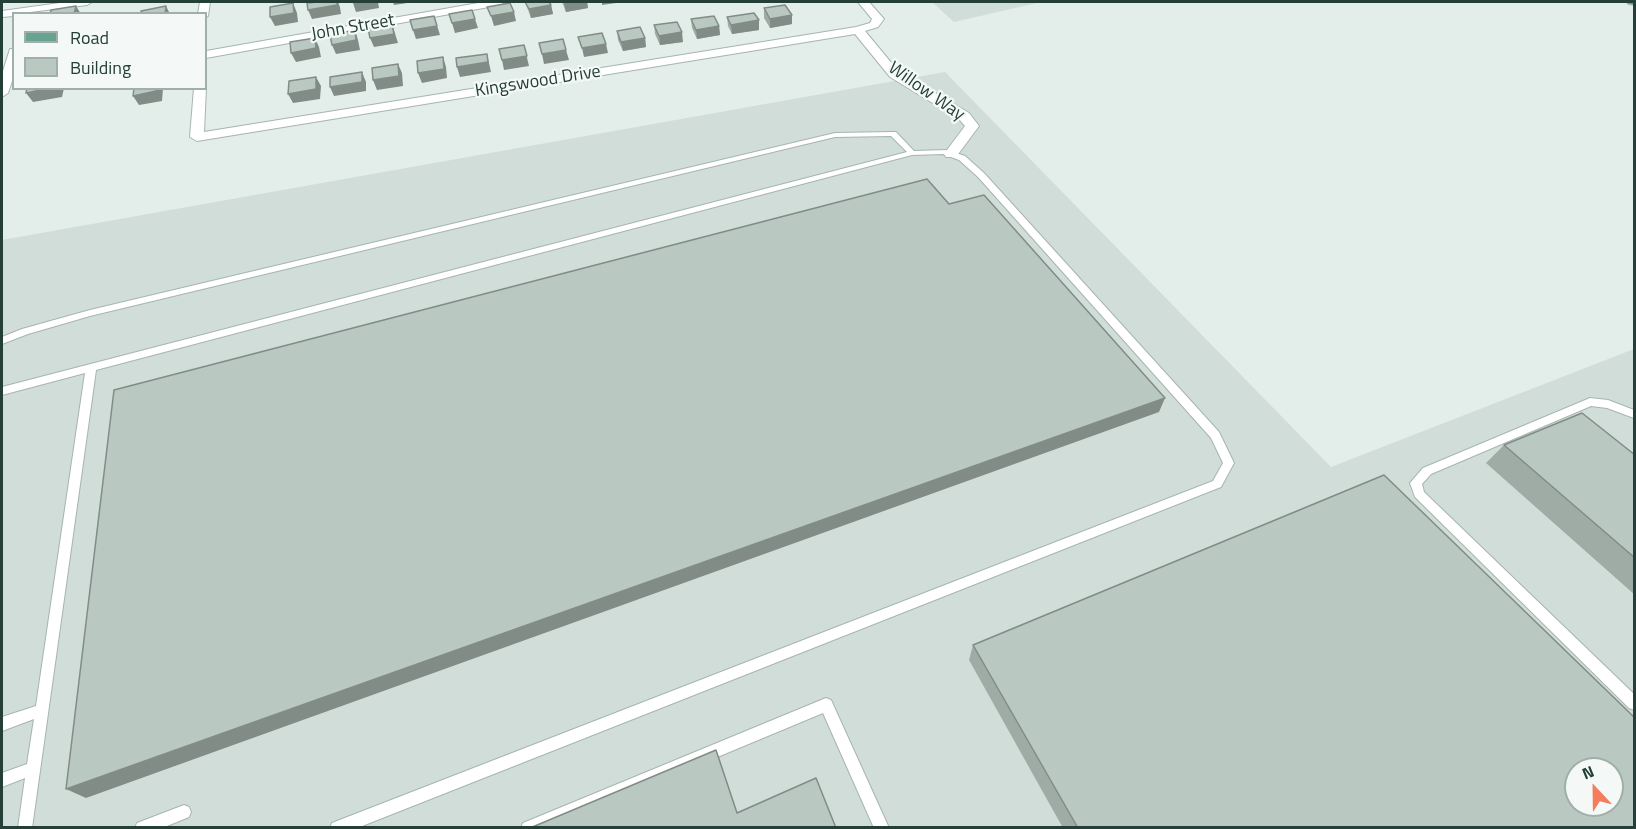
<!DOCTYPE html>
<style>
body{margin:0}
#map{position:relative;width:1636px;height:829px;overflow:hidden;background:#e3ede9;font-family:"Titillium Web",sans-serif}
canvas{display:block}
.frame{position:absolute;inset:0;border:3px solid #233f37;pointer-events:none}
.legend{position:absolute;left:12px;top:12px;width:195px;height:78px;box-sizing:border-box;background:#f4f9f7;border:2px solid #a0afaa;margin:0;padding:8px 10px;list-style:none;font-size:18px;color:#233f37}
.legend li{display:flex;align-items:center;gap:12px;height:30px}
.legend b{width:30px;border:2px solid #a0afaa}
.north{position:absolute;left:1564px;top:757px;width:60px;height:60px;box-sizing:border-box;background:#f4f9f7;border:2px solid #a0afaa;border-radius:50%;rotate:338deg;font-size:16px;font-weight:700;line-height:24px;text-align:center;color:#233f37}
.north::after{content:'';display:block;margin:auto;width:21px;height:27px;background:#f37d5c;clip-path:polygon(50% 0,100% 100%,50% 72%,0 100%)}
</style>
<div id="map">
<canvas width="1636" height="829"></canvas>
<div class="frame"></div>
<ul class="legend">
<li><b style="height:8px;background:#68a392"></b>Road</li>
<li><b style="height:16px;background:#b9c8c1"></b>Building</li>
</ul>
<div class="north">N</div>
</div>
<script>
const c = document.querySelector('canvas').getContext('2d');
c.lineJoin = 'round';
function fill(path, color) {
  c.fillStyle = color;
  c.fill(path, 'evenodd');
}
function toPath(rows) {
  const path = new Path2D();
  for (const r of rows) {
    path.moveTo(r[0], r[1]);
    for (let i = 2; i < r.length; i += 2) path.lineTo(r[i], r[i + 1]);
  }
  return path;
}
function stroke(path, color, width, dash) {
  c.strokeStyle = color;
  c.lineWidth = width;
  c.lineCap = dash ? 'butt' : 'round';
  c.setLineDash(dash || []);
  c.stroke(path);
}
function write(font, color, halo, rows, align = 'center') {
  c.font = font + ' "Titillium Web",sans-serif';
  c.lineWidth = 4.5;
  c.setLineDash([]);
  c.textBaseline = 'middle';
  c.strokeStyle = halo;
  c.fillStyle = color;
  for (const [text, x, y, turn = 0] of rows) {
    c.save();
    c.translate(x, y);
    c.rotate((+turn || 0) * Math.PI / 180);
    c.textAlign = isNaN(turn) ? turn : align;
    if (halo) c.strokeText(text, 0, 0);
    c.fillText(text, 0, 0);
    c.restore();
  }
}
fill(toPath([
 [932,2,1041,2,954,22],
 [945,72,1331,467,1634,349,1634,827,2,828,2,240],
 [1576,769,1612,769,1612,805,1576,805]
]), '#d1ddd8');
const lane = toPath([
 [893,132,896,132,914,151,947,150,965,156,984,173,1219,432,1234,463,1221,487,357,828,330,828,332,823,337,821,1213,481,1223,463,1211,438,978,177,959,160,943,154,912,155,96,370,32,828,18,828,25,778,2,787,2,773,27,764,34,719,2,731,2,717,36,706,85,373,2,395,2,387,907,152,891,136,835,137,90,316,28,334,2,344,2,337,22,329,90,310,835,133,893,132],
 [1590,398,1608,400,1634,410,1634,418,1607,408,1591,406,1431,474,1422,484,1424,492,1634,694,1634,710,1629,708,1415,497,1410,483,1423,468,1590,398],
 [826,698,831,700,889,828,874,828,823,713,547,828,521,828,523,823,826,698],
 [184,805,189,807,191,812,189,817,162,828,135,828,137,823,184,805]
]);
const street = toPath([
 [67,2,92,2,87,5,14,14,14,16,2,17,2,11,67,2],
 [200,2,210,2,208,16,206,17,206,14,198,14,200,2],
 [484,2,505,2,500,5,206,58,206,51,484,2],
 [858,2,869,2,884,19,878,27,865,31,898,71,969,113,979,126,956,157,946,157,944,154,965,126,959,119,890,77,855,34,197,141,190,137,194,88,206,88,204,132,856,27,870,23,872,19,858,2],
 [10,49,14,49,14,75,8,93,2,97,2,74,10,49]
]);
const primary = toPath([
 [1627,2,1634,2,1634,5,1628,4,1627,2]
]);
stroke(lane, '#a6b5b0', 2);
stroke(street, '#a6b5b0', 2);
stroke(primary, '#c1c9c7', 2);
fill(lane, '#fff');
fill(street, '#fff');
fill(primary, '#68a392');
fill(toPath([
 [525,2,551,5,553,14,531,18],
 [562,2,587,2,588,8,566,12],
 [764,8,792,15,792,24,770,28,764,18],
 [727,17,759,20,759,30,732,34,728,26],
 [691,19,719,26,720,35,697,39,692,28],
 [654,25,683,42,660,45,655,34],
 [617,31,645,38,646,47,623,51,618,40],
 [1504,445,1635,455,1635,595,1486,463],
 [973,645,1635,828,1063,828,969,660]
]), '#9faca6');
fill(toPath([
 [338,2,340,7,341,14,312,19,308,10],
 [359,2,378,2,379,8,356,12,353,3],
 [393,2,414,2,394,5],
 [572,2,587,2,588,8,566,12,564,3],
 [602,2,623,2,602,5],
 [293,3,297,13,298,22,275,26,270,17],
 [551,5,553,14,531,18,529,9],
 [76,6,81,14,74,14],
 [166,6,170,14,165,14],
 [514,12,516,21,494,26,491,16],
 [792,15,792,24,770,28,770,19],
 [434,16,440,35,416,39,413,30],
 [475,19,478,28,455,33,452,23],
 [759,20,759,30,732,34,731,25],
 [392,24,398,43,374,47,370,38],
 [719,26,720,35,697,39,696,30],
 [355,30,358,40,360,50,336,54,332,45],
 [682,32,683,42,660,45,659,36],
 [315,38,319,47,321,57,296,62,291,53],
 [645,38,646,47,623,51,621,42],
 [606,44,608,53,584,57,582,48],
 [524,45,529,66,504,70,502,60],
 [566,50,569,60,544,64,542,54],
 [487,54,491,72,460,77,457,67],
 [443,57,446,67,447,78,422,83,418,73],
 [398,64,402,73,403,86,377,90,373,80],
 [362,72,366,82,366,91,334,96,330,87],
 [316,77,321,86,320,99,293,103,288,94],
 [50,88,64,88,62,97,33,102,26,93],
 [156,88,163,88,162,101,139,105,133,96],
 [1165,398,1159,412,86,798,66,789]
]), '#828c87');
const building = toPath([
 [317,2,337,2,337,5,308,10,307,3,317,2],
 [525,2,549,2,551,5,529,9,525,2],
 [293,3,294,13,270,17,270,7,293,3],
 [510,3,514,12,491,16,487,7,510,3],
 [785,5,792,15,770,19,764,8,785,5],
 [76,6,74,14,50,14,51,10,76,6],
 [166,6,165,14,141,14,141,11,166,6],
 [472,10,475,19,452,23,449,14,472,10],
 [754,13,759,20,731,25,727,17,754,13],
 [434,16,437,26,413,30,410,20,434,16],
 [714,16,719,26,696,30,691,19,714,16],
 [677,22,682,32,659,36,654,25,677,22],
 [392,24,394,34,370,38,368,28,392,24],
 [640,27,645,38,621,42,617,31,640,27],
 [355,30,356,40,332,45,330,35,355,30],
 [602,33,606,44,582,48,578,37,602,33],
 [315,38,316,48,291,53,290,42,315,38],
 [563,39,566,50,542,54,539,43,563,39],
 [524,45,527,56,502,60,499,49,524,45],
 [487,54,488,62,457,67,456,58,487,54],
 [443,57,444,69,418,73,417,61,443,57],
 [398,64,399,76,373,80,372,68,398,64],
 [362,72,362,82,330,87,330,77,362,72],
 [316,77,316,89,288,94,289,81,316,77],
 [27,88,50,88,26,93,27,88],
 [134,88,156,88,156,91,133,96,134,88],
 [927,179,949,204,984,195,1165,398,66,789,114,390,927,179],
 [1582,413,1635,455,1635,558,1504,445,1582,413],
 [1384,475,1635,718,1635,828,1078,828,973,645,1384,475],
 [1576,769,1612,769,1612,805,1576,805,1576,769],
 [716,750,737,813,816,778,836,828,530,828,716,750]
]);
fill(building, '#b9c8c1');
stroke(building, '#828c87', 1.5);
write('18px', '#233f37', '#f4f9f7', [
 ["John Street",353,28,-10],
 ["Kingswood Drive",538,82,-9],
 ["Willow Way",926,92,35]
]);
</script>
